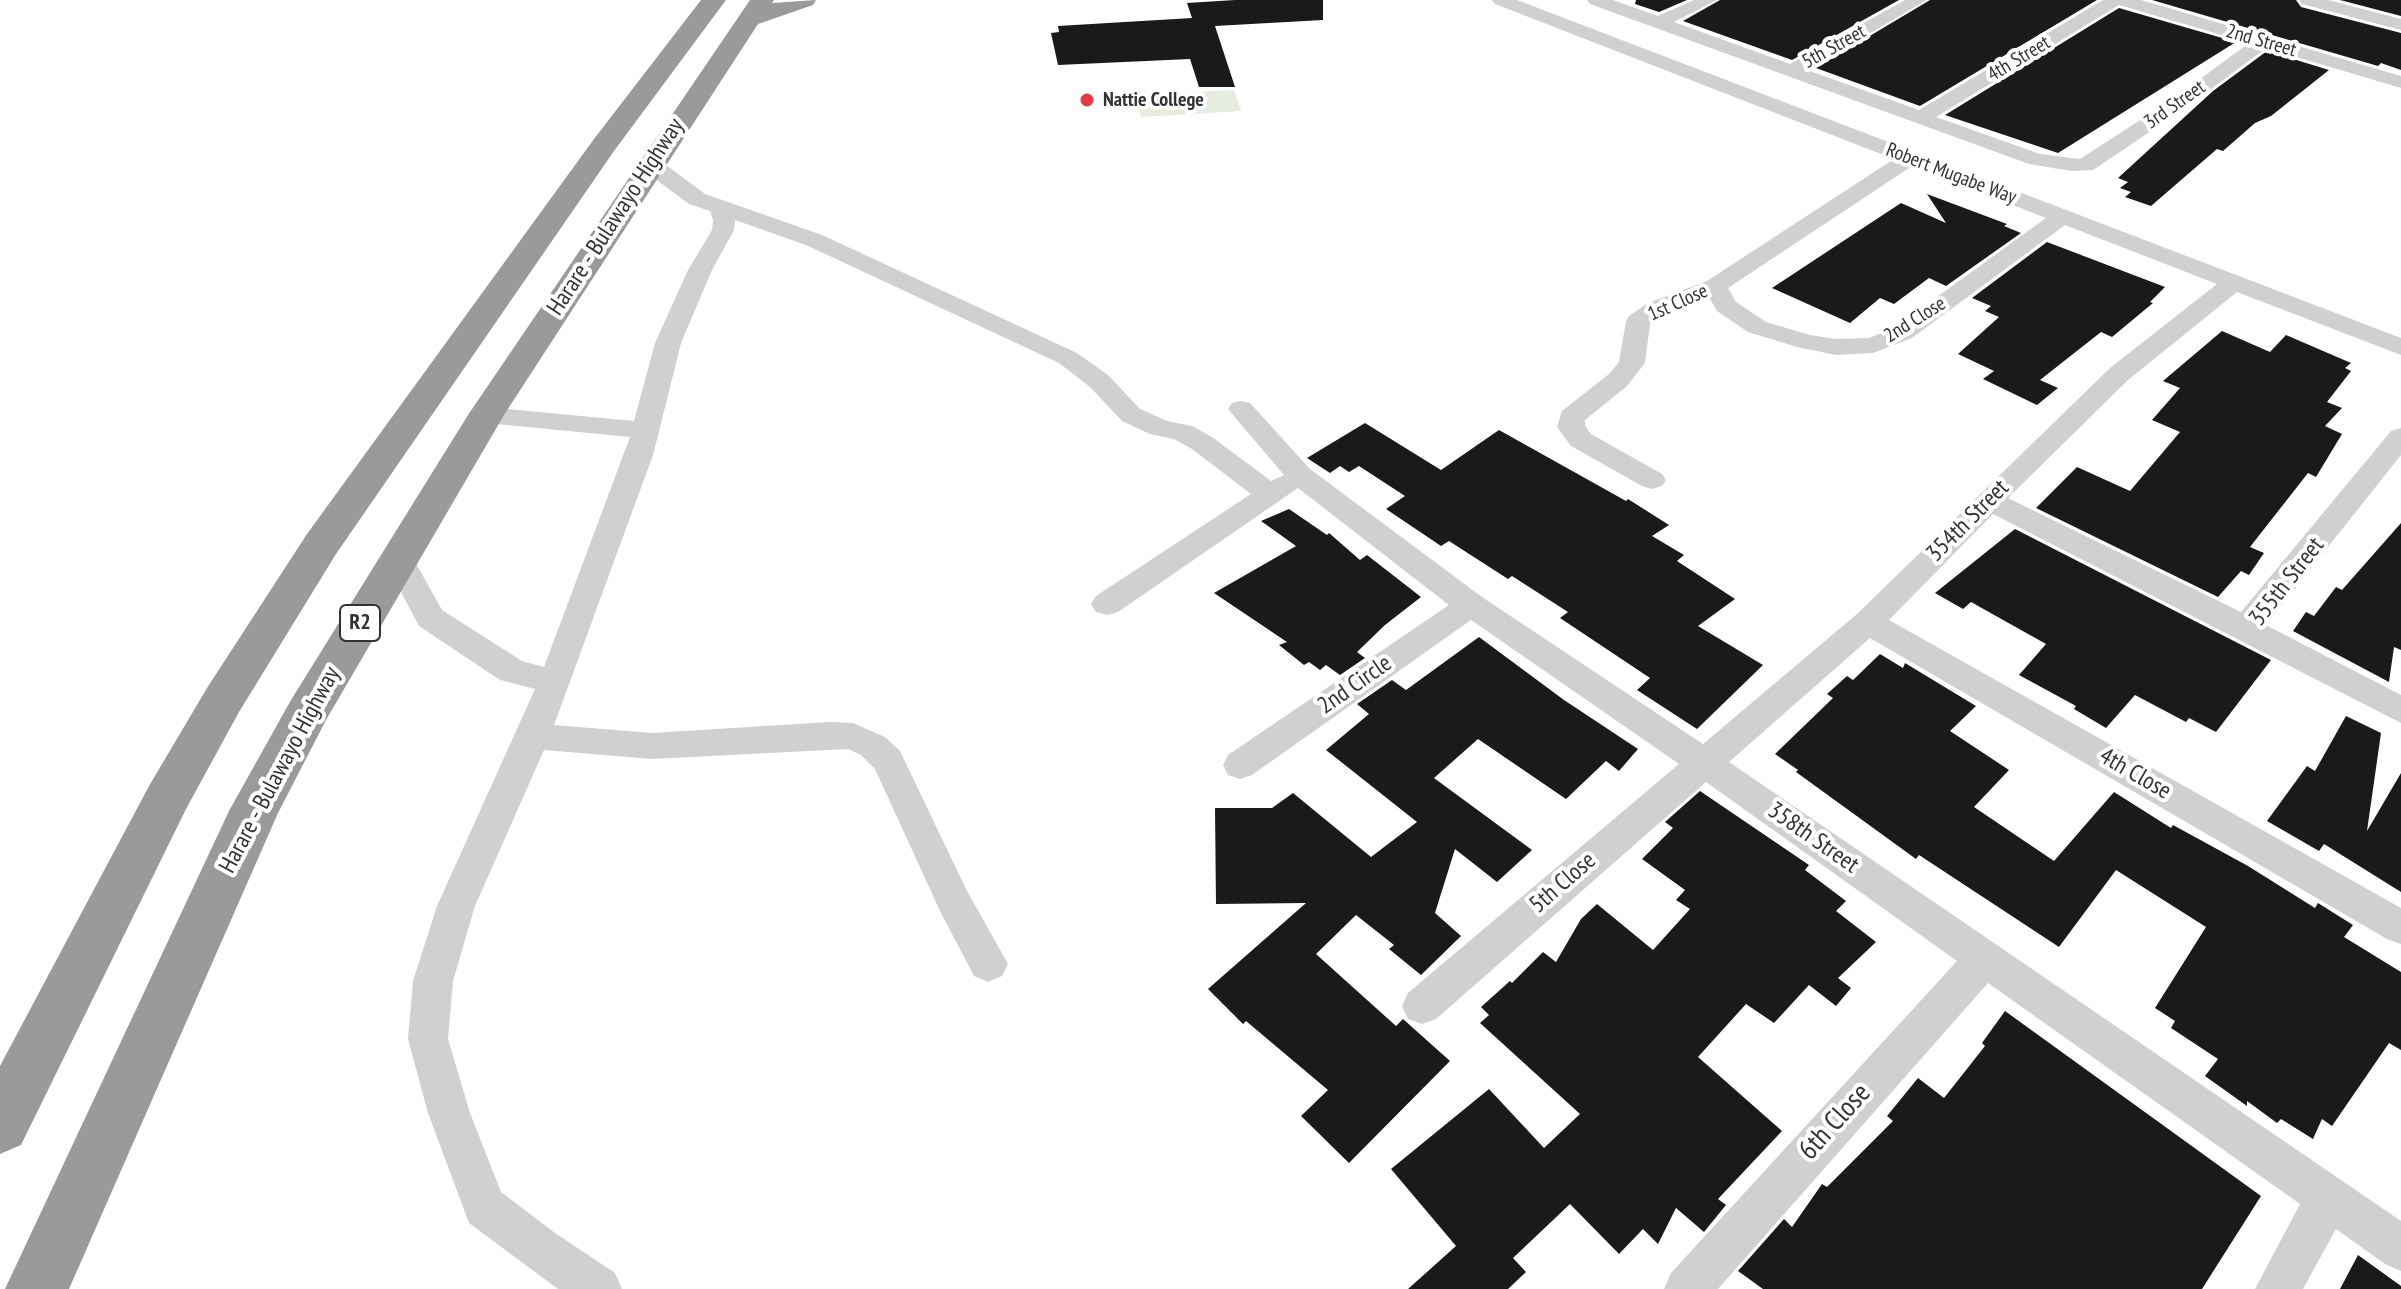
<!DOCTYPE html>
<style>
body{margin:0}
canvas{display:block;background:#fff}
</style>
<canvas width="2401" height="1289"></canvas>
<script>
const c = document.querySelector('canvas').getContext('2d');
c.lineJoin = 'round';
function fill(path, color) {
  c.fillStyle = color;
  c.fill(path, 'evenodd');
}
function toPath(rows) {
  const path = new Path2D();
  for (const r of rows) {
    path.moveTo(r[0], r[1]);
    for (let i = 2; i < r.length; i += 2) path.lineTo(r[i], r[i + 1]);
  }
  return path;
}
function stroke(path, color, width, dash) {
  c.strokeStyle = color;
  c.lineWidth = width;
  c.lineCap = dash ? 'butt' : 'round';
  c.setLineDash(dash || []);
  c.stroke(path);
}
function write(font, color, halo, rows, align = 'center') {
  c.font = font + ' "PT Sans Narrow",sans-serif';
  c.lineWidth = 8;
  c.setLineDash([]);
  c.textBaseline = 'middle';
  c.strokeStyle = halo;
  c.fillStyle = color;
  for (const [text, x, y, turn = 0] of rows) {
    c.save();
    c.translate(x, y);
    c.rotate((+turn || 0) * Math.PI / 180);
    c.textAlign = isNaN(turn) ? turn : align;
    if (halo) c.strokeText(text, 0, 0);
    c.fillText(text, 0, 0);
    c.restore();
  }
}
fill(toPath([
 [1234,90,1241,111,1141,117,1136,95]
]), '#e6ecdf');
fill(toPath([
 [1235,0,1323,0,1323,20,1215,26,1235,87,1199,87,1190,59,1058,65,1051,33,1059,32,1058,26,1192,18,1187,3],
 [1636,0,1687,0,1659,12,1635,4],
 [1720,0,1899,0,1792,60,1683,21],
 [1930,0,2097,0,1920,106,1816,68],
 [2152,0,2296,0,2301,7,2401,33,2401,70,2381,63,2378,66],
 [2340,0,2401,0,2401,16],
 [2119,8,2236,42,2058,153,1945,115],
 [2267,51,2329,70,2271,116,2255,123,2223,151,2217,149,2151,206,2125,197,2131,192,2120,188,2128,182,2118,178,2213,91],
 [1927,194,2007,224,2004,226,2021,233,1946,286,1929,278,1894,304,1880,298,1850,323,1772,288,1901,203,1946,223],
 [2047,242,2165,287,2150,302,2153,303,2112,337,2101,332,2040,380,2058,388,2037,405,1983,379,1994,371,1958,354,1999,317,1985,311,1991,306,1972,298],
 [2222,331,2270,352,2286,335,2351,363,2345,368,2351,371,2327,402,2342,408,2325,426,2342,434,2316,477,2308,473,2250,547,2264,553,2249,575,2241,571,2218,597,2036,508,2077,467,2130,491,2180,432,2152,420,2180,388,2163,381],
 [1365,423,1441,470,1499,430,1626,501,1628,499,1669,525,1652,536,1684,555,1677,561,1735,599,1698,626,1763,665,1697,729,1637,690,1650,678,1560,618,1568,612,1512,576,1508,579,1449,541,1441,546,1386,509,1405,496,1359,466,1349,472,1340,466,1330,473,1307,458],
 [1289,509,1327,535,1329,533,1360,560,1367,555,1421,597,1385,625,1357,652,1365,658,1340,675,1326,665,1320,670,1309,662,1304,665,1279,645,1287,642,1214,593,1296,546,1261,521],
 [2401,523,2401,650,2394,647,2389,682,2293,631,2306,612,2314,616,2336,587,2342,590],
 [2015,529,2271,660,2216,732,2189,718,2186,722,2135,695,2106,728,2074,709,2076,706,2019,675,2046,644,1971,602,1963,609,1935,593],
 [1479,637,1564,700,1638,749,1619,771,1606,761,1566,799,1478,739,1434,778,1532,850,1497,882,1455,849,1435,913,1461,936,1421,975,1389,949,1394,945,1356,915,1316,954,1396,1026,1403,1019,1450,1061,1349,1163,1301,1116,1328,1090,1246,1021,1243,1024,1208,989,1306,903,1216,904,1215,808,1272,808,1293,793,1371,857,1417,822,1326,750,1369,714,1357,704,1392,680,1406,690],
 [1880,654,1903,668,1905,663,1976,706,1950,731,2009,770,1974,807,2054,861,2114,792,2171,828,2173,825,2248,866,2315,908,2318,903,2353,925,2344,937,2401,972,2401,1050,2389,1043,2332,1126,2322,1119,2313,1139,2281,1119,2277,1123,2247,1101,2247,1106,2205,1076,2218,1059,2171,1028,2175,1021,2155,1008,2206,927,2116,870,2059,947,1919,855,1916,859,1796,772,1798,770,1775,754,1833,698,1827,694,1847,676,1853,680],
 [2346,716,2381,733,2367,831,2401,773,2401,892,2324,844,2319,851,2267,821,2307,766,2315,771],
 [1700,791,1809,865,1805,870,1846,901,1836,911,1876,942,1838,978,1851,988,1836,1006,1809,985,1774,1023,1746,1004,1698,1057,1782,1131,1718,1199,1726,1205,1704,1232,1676,1208,1658,1244,1643,1229,1619,1254,1570,1204,1513,1258,1526,1272,1508,1289,1408,1289,1456,1246,1391,1169,1489,1089,1544,1148,1580,1114,1480,1023,1489,1015,1481,1007,1510,981,1512,983,1543,952,1556,962,1581,919,1597,904,1653,950,1690,909,1676,900,1685,890,1642,859,1673,828,1665,822],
 [2005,1011,2261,1196,2202,1289,1763,1289,1738,1271,1784,1219,1792,1227,1822,1184,1827,1187,1893,1121,1887,1116,1918,1078,1944,1098,1985,1046,1982,1043],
 [2358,1255,2401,1286,2401,1289,2340,1289]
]), '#1a1a1a');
fill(toPath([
 [1492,0,1517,0,2401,338,2401,355,2237,292,2128,380,2008,498,2241,612,2391,431,2401,428,2401,455,2266,625,2401,695,2401,723,1993,514,1889,620,2401,908,2401,944,2387,939,1870,638,1729,762,2401,1221,2401,1271,2385,1264,2336,1229,2303,1289,2255,1289,2300,1204,1988,983,1718,1289,1664,1289,1671,1273,1957,961,1706,782,1436,1019,1422,1024,1408,1019,1402,1006,1408,993,1679,764,1471,620,1252,775,1240,779,1228,775,1223,765,1228,755,1449,605,1298,488,1118,612,1107,615,1096,612,1091,604,1096,596,1251,494,1192,449,1174,439,1150,434,1122,421,1090,387,1059,363,806,245,735,220,734,230,712,270,681,343,653,455,554,725,652,733,830,722,853,723,885,737,900,751,966,889,1008,964,1002,976,988,982,974,976,940,911,875,769,861,755,848,749,652,759,544,750,475,906,453,981,448,1039,470,1113,501,1192,555,1233,615,1273,622,1289,558,1289,469,1223,428,1113,408,1039,413,981,437,906,535,689,500,680,419,626,383,558,387,551,398,548,409,551,442,610,522,661,544,667,630,437,486,423,477,421,473,415,477,409,486,407,634,421,655,343,688,270,712,230,713,220,710,211,689,204,642,169,639,164,642,159,658,159,705,194,822,235,1077,353,1108,375,1140,409,1167,421,1192,426,1212,437,1271,481,1284,475,1228,409,1232,403,1241,401,1250,403,1310,469,1482,597,1703,744,1857,614,2110,368,2217,284,2065,225,1912,338,1873,353,1836,355,1797,347,1748,332,1717,311,1709,297,1666,313,1650,324,1645,363,1627,386,1585,420,1585,426,1591,434,1662,474,1666,480,1662,486,1652,489,1642,486,1571,446,1557,427,1562,411,1609,374,1619,362,1626,321,1629,316,1648,303,1707,281,1894,159,1495,4,1492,0],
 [1912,166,2046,218,1894,328,1869,338,1836,339,1810,335,1766,322,1736,302,1728,288,1912,166],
 [1587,0,1613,0,1658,16,1694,0,1717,0,1674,22,1790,64,1905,0,1927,0,1807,70,1919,110,2103,0,2141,0,2401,76,2401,88,2266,48,2187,107,2093,170,2071,171,2029,164,1590,4,1587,0],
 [2119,5,2249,43,2173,99,2080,159,2040,154,1936,117,2119,5],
 [2299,0,2328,0,2401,19,2401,30,2302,4,2299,0]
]), '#d0d0d0');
fill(toPath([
 [701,0,726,0,614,151,336,554,239,712,186,809,21,1145,0,1154,0,1066,149,786,207,688,307,534,594,139,701,0],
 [750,0,774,0,772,3,816,0,813,5,758,24,504,415,326,720,278,813,69,1289,5,1289,229,811,291,700,468,415,750,0]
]), '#9a9a9a');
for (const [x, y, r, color] of [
 [1087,100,8,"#e63946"]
]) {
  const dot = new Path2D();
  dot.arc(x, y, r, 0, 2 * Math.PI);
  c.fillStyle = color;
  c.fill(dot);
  stroke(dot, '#fff', 3);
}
write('20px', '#333', '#fff', [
 ["2nd Street",2261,41,16],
 ["5th Street",1834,47,-29],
 ["4th Street",2019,59,-31],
 ["3rd Street",2175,105,-35],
 ["Robert Mugabe Way",1951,174,21],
 ["1st Close",1678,303,-24],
 ["2nd Close",1915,320,-32]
]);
write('bold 20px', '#333', '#fff', [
 ["Nattie College",1103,100]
], 'left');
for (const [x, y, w] of [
 [360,623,40]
]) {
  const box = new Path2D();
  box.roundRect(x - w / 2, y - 18, w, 36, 6);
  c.fillStyle = '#fff';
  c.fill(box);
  stroke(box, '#333', 2);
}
write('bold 22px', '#333', null, [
 ["R2",360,623]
]);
write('24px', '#333', '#fff', [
 ["Harare - Bulawayo Highway",616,217,-57],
 ["354th Street",1968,521,-45],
 ["355th Street",2287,582,-52],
 ["2nd Circle",1355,685,-35],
 ["Harare - Bulawayo Highway",280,770,-62],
 ["4th Close",2135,774,30],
 ["358th Street",1813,838,35],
 ["5th Close",1563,883,-41]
]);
write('28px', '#333', '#fff', [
 ["6th Close",1835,1122,-48]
]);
</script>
